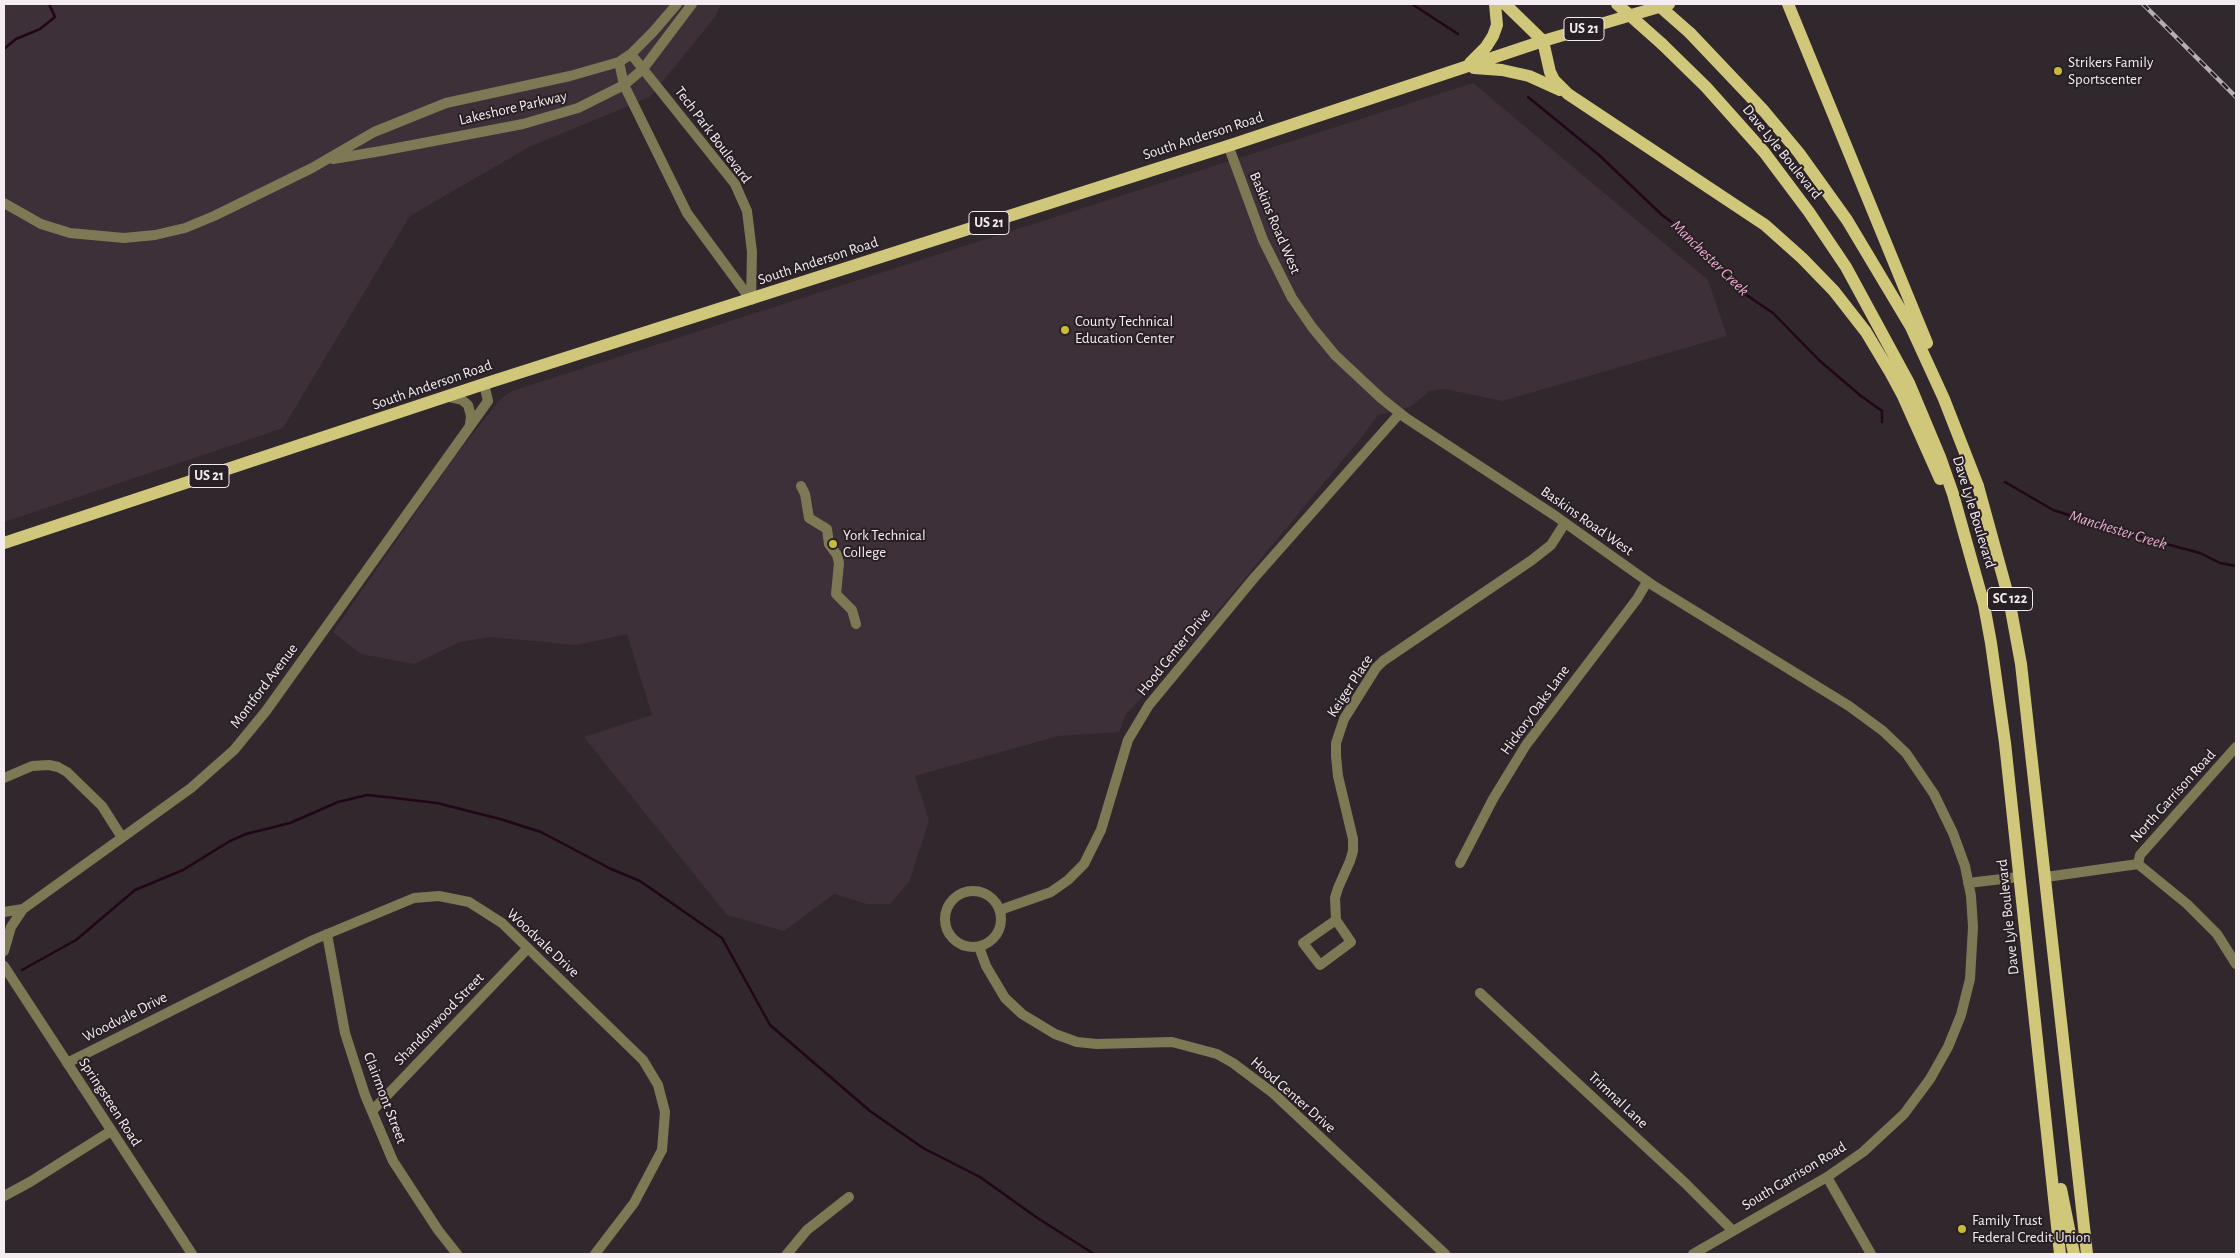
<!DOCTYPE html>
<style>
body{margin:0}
#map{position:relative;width:2240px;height:1258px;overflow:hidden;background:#31282d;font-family:"Alegreya Sans",sans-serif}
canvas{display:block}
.frame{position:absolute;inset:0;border:5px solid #f3edf1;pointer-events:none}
</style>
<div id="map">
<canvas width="2240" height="1258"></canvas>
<div class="frame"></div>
</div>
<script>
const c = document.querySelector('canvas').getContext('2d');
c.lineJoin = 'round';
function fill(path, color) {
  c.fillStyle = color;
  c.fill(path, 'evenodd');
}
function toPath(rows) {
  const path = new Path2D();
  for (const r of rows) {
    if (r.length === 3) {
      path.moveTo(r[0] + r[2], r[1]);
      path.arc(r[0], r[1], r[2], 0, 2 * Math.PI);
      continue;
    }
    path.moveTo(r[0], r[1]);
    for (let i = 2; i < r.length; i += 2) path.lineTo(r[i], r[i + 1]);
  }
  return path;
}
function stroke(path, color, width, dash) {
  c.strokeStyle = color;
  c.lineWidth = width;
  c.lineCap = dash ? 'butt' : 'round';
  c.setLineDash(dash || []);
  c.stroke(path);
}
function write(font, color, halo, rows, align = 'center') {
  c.font = font + ' "Alegreya Sans",sans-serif';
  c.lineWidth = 4;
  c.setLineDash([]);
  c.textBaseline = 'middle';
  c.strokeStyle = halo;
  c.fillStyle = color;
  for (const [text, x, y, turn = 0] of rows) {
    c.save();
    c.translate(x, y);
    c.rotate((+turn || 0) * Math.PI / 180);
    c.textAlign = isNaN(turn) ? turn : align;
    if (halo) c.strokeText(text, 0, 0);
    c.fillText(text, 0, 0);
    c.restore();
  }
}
fill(toPath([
 [4,4,721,4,715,17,650,97,529,147,410,216,283,428,4,522],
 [1473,83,1708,280,1727,336,1502,401,1445,389,1430,391,1410,407,1378,415,1361,438,1231,595,1159,680,1126,714,1119,732,1058,736,915,776,929,821,909,882,890,904,867,904,834,894,784,931,727,915,584,737,652,715,627,634,577,645,490,637,460,642,414,664,361,654,333,632,456,455,494,407,503,397,512,391]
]), '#3e3038');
stroke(toPath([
 [1412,4,1458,34],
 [4,49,16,39,40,29,55,17,49,4],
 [1528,97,1599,155,1662,215,1685,232,1745,294,1773,313,1820,361,1861,396,1882,411,1882,422],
 [2005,482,2053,510,2125,533,2200,553,2220,563,2236,566],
 [22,970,76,940,135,890,183,870,230,841,246,834,290,823,338,802,367,795,386,797,437,803,500,819,541,832,611,869,640,881,722,938,770,1025,870,1111,923,1148,980,1177,1036,1217,1094,1254]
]), '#210518', 2.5);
stroke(toPath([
 [631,54,735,184,747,211,752,252,751,300],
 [619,62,624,85,687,213,751,300],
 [1228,145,1263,240,1292,298,1312,327,1335,355,1381,398,1406,418,1554,515,1654,586,1849,706,1883,731,1906,753,1934,794,1953,833,1965,866,1971,896,1973,927,1970,979,1961,1015,1948,1047,1930,1079,1904,1114,1863,1152,1827,1177,1693,1254],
 [333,159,381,151,523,124,578,108,624,85,643,69,692,4],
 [4,203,41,224,70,233,124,238,155,235,185,228,214,216,312,168,374,132,446,103,570,76,619,62,631,54,653,32,677,4],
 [449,397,462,400,468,405,471,416,470,425],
 [801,486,805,494,809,518,827,529,829,544,837,555,839,563,836,594,852,610,856,624],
 [4,778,32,766,49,765,58,767,67,772,102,806,121,836],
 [1460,863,1493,799,1526,745,1637,599,1647,582],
 [2138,864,2140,855,2236,747],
 [2138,864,2187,904,2217,934,2236,964],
 [2046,877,2138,864],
 [1968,883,2019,877],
 [973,919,28],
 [1000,910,1051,892,1068,880,1084,864,1101,830,1128,740,1149,705,1254,578,1400,413],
 [4,912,23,909],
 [1336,920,1351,942,1320,965,1303,943,1336,920,1335,898,1338,888,1350,861,1353,851,1353,839,1338,776,1336,756,1336,743,1344,719,1376,668,1383,661,1532,560,1551,545,1565,523],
 [327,934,345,1033,365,1095,393,1161,438,1230,457,1254],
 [979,947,986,966,1005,998,1022,1014,1055,1034,1077,1042,1097,1044,1172,1042,1217,1054,1233,1063,1273,1093,1445,1254],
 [4,951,11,927,23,909,191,788,234,750,266,711,488,401,484,384],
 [4,966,192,1254],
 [1480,993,1685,1183,1733,1231],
 [67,1063,313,940,414,898,439,896,469,902,502,923,643,1060,658,1085,665,1112,662,1150,634,1203,595,1254],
 [372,1111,528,948],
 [1827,1177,1871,1254],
 [4,1196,30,1182,111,1131],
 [787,1254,807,1230,849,1197]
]), '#7d7955', 10);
stroke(toPath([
 [1505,4,1543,41,1550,72,1554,80,1568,94,1765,225,1802,258,1834,291,1866,332,1890,372,1903,396,1940,479],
 [1788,4,1927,343],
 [1690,33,1764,111,1799,153,1847,220,1911,327,1944,399,1978,486,2009,599,2021,664,2087,1254],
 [1662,44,1706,87,1764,152,1809,212,1846,267,1909,383,1940,457,1953,494,1984,605,1991,643,2005,743,2060,1254],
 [1470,63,1486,47,1493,36,1497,25,1495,4],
 [1474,68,1502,70,1529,76,1560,90],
 [4,543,484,384,1234,144,1543,41,1669,4],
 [2061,1189,2074,1254]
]), '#d1c77a', 12);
const rail = toPath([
 [2143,4,2236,97]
]);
stroke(rail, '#b5aeb2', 4.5);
stroke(rail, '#271f24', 2.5, [8]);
stroke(toPath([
 [1617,4,1662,44],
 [1657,4,1690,33]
]), '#d1c77a', 12);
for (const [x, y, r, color] of [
 [2058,71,5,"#caba3a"],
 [1065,330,5,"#caba3a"],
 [833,544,5,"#caba3a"],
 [1962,1229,5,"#caba3a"]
]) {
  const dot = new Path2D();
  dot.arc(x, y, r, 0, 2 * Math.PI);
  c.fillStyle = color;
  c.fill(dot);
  stroke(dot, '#271f24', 2);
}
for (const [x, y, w] of [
 [1584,29,40],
 [989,223,40],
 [209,476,40],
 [2010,599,45]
]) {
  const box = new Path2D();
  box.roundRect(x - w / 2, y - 11.5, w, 23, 4);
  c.fillStyle = '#271f24';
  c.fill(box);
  stroke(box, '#f3edf1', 1);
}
write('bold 14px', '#f3edf1', null, [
 ["US 21",1584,29],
 ["US 21",989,223],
 ["US 21",209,476],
 ["SC 122",2010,599]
]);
write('15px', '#f3edf1', '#271f24', [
 ["Strikers Family",2068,62],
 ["Sportscenter",2068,79],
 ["County Technical",1075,321],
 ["Education Center",1075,338],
 ["York Technical",843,535],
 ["College",843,552],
 ["Family Trust",1972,1220],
 ["Federal Credit Union",1972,1237]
], 'left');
write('15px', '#f3edf1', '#271f24', [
 ["Lakeshore Parkway",513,108,-13],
 ["Tech Park Boulevard",713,135,53],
 ["South Anderson Road",1203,136,-18],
 ["Dave Lyle Boulevard",1782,152,51],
 ["Baskins Road West",1275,223,67],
 ["South Anderson Road",818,261,-18],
 ["South Anderson Road",432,385,-19],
 ["Dave Lyle Boulevard",1974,512,73],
 ["Baskins Road West",1587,521,35],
 ["Hood Center Drive",1174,652,-51],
 ["Montford Avenue",264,686,-53],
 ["Keiger Place",1350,686,-57],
 ["Hickory Oaks Lane",1535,710,-54],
 ["North Garrison Road",2173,796,-48],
 ["Dave Lyle Boulevard",2008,917,-96],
 ["Woodvale Drive",543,943,43],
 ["Woodvale Drive",125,1017,-27],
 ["Shandonwood Street",439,1019,-46],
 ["Hood Center Drive",1293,1095,41],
 ["Clairmont Street",385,1098,69],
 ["Trimnal Lane",1618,1100,43],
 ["Springsteen Road",110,1102,57],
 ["South Garrison Road",1794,1176,-31]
]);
write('italic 16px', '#e9abd1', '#271f24', [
 ["Manchester Creek",1710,258,44],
 ["Manchester Creek",2118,530,17]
]);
</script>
